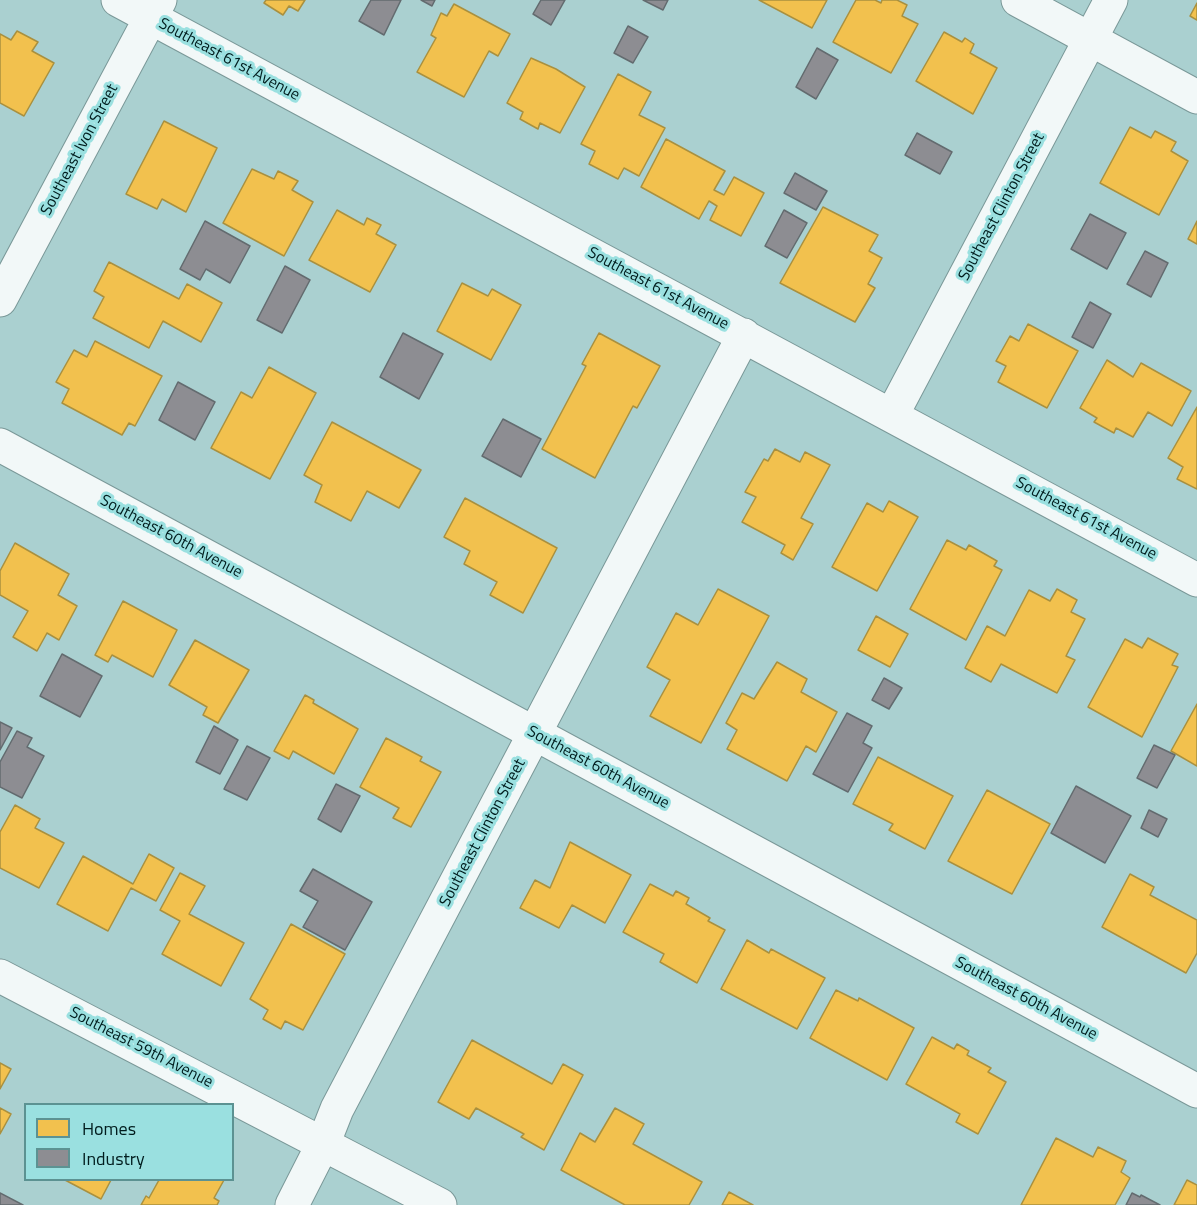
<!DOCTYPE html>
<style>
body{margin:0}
#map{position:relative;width:1197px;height:1205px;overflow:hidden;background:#aad0d0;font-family:"Titillium Web",sans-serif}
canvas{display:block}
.legend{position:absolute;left:24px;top:1103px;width:210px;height:78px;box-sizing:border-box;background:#9ae0e0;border:2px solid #5c9292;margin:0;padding:8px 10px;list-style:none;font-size:18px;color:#001c1d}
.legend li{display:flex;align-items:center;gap:12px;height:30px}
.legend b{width:30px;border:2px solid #5c9292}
</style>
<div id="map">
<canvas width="1197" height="1205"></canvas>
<ul class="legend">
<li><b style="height:16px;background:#f2c14e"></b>Homes</li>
<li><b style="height:16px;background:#8d8d92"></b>Industry</li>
</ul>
</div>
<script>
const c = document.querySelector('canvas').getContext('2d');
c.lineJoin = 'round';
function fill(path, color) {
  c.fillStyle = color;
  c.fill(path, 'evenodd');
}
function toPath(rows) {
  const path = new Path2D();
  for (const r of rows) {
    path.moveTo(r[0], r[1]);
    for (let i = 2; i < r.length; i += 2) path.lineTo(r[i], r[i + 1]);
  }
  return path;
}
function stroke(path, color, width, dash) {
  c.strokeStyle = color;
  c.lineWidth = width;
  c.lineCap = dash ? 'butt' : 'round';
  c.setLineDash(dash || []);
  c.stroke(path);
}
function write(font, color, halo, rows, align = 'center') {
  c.font = font + ' "Titillium Web",sans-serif';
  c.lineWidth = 6;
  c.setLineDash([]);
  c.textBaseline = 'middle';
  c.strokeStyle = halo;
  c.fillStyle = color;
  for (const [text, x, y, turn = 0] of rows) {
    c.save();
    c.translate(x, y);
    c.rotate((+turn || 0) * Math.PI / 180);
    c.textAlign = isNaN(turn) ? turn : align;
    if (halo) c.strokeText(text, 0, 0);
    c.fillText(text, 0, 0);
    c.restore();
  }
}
const homes = toPath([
 [266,0,305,0,298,11,289,6,283,15,264,3,266,0],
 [759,0,827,0,812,28,759,0],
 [856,0,875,0,881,3,882,0,897,0,907,5,902,16,918,24,891,73,833,42,856,0],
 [1197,3,1197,20,1190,16,1197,3],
 [454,4,510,34,498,56,489,51,464,97,417,72,436,38,431,35,441,13,447,16,454,4],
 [17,31,38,42,32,51,54,63,24,116,0,103,0,34,11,40,17,31],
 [944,32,962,42,965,38,974,44,970,53,997,68,973,114,916,81,944,32],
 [531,58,556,69,585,87,560,133,540,123,538,129,520,119,523,112,507,103,531,58],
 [618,74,651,92,639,115,665,128,639,176,624,168,618,179,589,164,595,151,581,144,618,74],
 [164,121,217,148,186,212,162,199,157,209,126,194,164,121],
 [1130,127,1151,138,1155,131,1176,142,1171,151,1188,161,1159,215,1100,183,1130,127],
 [666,139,725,171,714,190,724,195,734,177,764,193,741,236,710,220,717,206,709,201,699,219,641,187,666,139],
 [252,169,274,179,278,171,298,181,292,190,313,202,284,256,223,223,252,169],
 [823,207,878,235,869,251,882,258,868,284,875,288,855,322,780,283,823,207],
 [337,210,364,225,367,218,381,225,376,234,396,245,370,292,309,260,337,210],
 [1197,221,1197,244,1188,239,1197,221],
 [109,262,179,299,187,284,222,303,201,342,163,321,149,348,93,318,104,297,94,291,109,262],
 [462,283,488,296,492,289,521,305,491,360,437,331,462,283],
 [1028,324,1078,351,1047,408,998,382,1006,366,996,361,1010,336,1019,341,1028,324],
 [599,333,660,366,637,408,633,406,595,478,542,449,586,366,582,364,599,333],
 [95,341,162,376,135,426,129,423,122,435,62,403,69,389,56,382,74,350,87,357,95,341],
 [1107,360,1133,377,1141,363,1191,391,1172,426,1148,412,1133,437,1116,428,1114,433,1094,422,1097,418,1080,408,1107,360],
 [269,367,316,393,270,479,211,448,241,392,252,398,269,367],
 [1197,407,1197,489,1177,479,1183,467,1168,458,1197,407],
 [332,422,421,470,399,508,367,491,351,521,315,502,322,485,304,475,332,422],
 [775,449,800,462,805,452,830,465,801,518,813,524,793,560,781,553,785,545,742,522,756,497,745,492,764,459,768,461,775,449],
 [465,498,557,548,523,613,490,595,497,582,464,564,470,551,444,537,465,498],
 [889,501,918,517,877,591,832,567,867,503,883,512,889,501],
 [947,540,966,550,969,545,997,561,994,566,1002,570,966,640,910,609,947,540],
 [15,543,69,574,58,595,77,606,59,640,47,633,37,651,13,637,28,611,0,595,0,571,15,543],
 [718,589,769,616,701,743,650,716,670,680,647,667,676,613,698,625,718,589],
 [1057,589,1077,600,1071,612,1085,619,1066,656,1075,660,1057,693,1001,664,991,682,965,668,987,626,1005,636,1029,590,1050,601,1057,589],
 [123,601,177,630,153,677,112,655,108,662,95,655,123,601],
 [876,616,908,634,890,667,858,650,876,616],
 [1148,638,1178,654,1172,665,1178,667,1142,737,1088,707,1125,639,1142,648,1148,638],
 [195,640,249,670,218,723,203,715,207,707,169,685,195,640],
 [777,662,807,679,801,692,837,712,816,752,806,746,787,781,727,749,737,730,726,723,742,693,754,699,777,662],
 [305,695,314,700,313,703,358,729,334,774,293,751,289,759,274,751,305,695],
 [1197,704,1197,766,1171,751,1197,704],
 [386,738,422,757,420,761,441,772,411,827,393,818,399,808,360,787,386,738],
 [878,757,953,796,925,849,889,830,893,824,853,804,878,757],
 [987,790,1050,824,1012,894,948,861,987,790],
 [15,805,40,819,35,828,64,843,39,888,0,868,0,832,15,805],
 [570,842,631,875,605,923,572,905,559,928,520,908,535,880,550,888,570,842],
 [149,854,174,868,156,901,131,888,108,931,57,904,83,856,133,884,149,854],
 [180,873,205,886,189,914,244,943,221,986,162,954,180,921,160,910,180,873],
 [1130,874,1154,887,1150,895,1197,920,1197,953,1186,973,1102,927,1130,874],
 [650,884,673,896,676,891,689,898,686,904,710,918,708,921,725,930,697,983,660,962,664,954,623,932,650,884],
 [291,924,345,954,303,1030,285,1021,281,1029,263,1019,268,1010,250,999,291,924],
 [747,940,769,953,771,949,825,978,797,1029,721,989,747,940],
 [836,990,858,1001,859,998,914,1028,887,1080,810,1038,836,990],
 [932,1037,954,1049,957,1044,969,1051,967,1055,991,1068,988,1072,1006,1082,978,1134,956,1122,960,1114,906,1084,932,1037],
 [472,1040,552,1084,563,1064,583,1075,544,1150,521,1137,524,1134,476,1108,469,1119,438,1102,472,1040],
 [0,1063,11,1069,0,1089,0,1063],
 [0,1108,11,1114,0,1134,0,1108],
 [615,1108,644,1124,633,1144,702,1182,689,1205,625,1205,561,1170,580,1133,595,1142,615,1108],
 [1056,1138,1093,1157,1098,1147,1126,1161,1121,1172,1130,1178,1115,1205,1021,1205,1056,1138],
 [65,1180,111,1180,101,1199,65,1180],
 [159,1180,224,1180,214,1198,219,1201,217,1205,141,1205,146,1196,149,1198,159,1180],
 [1187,1180,1197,1185,1197,1205,1174,1205,1187,1180],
 [729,1192,753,1205,722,1205,729,1192]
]);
fill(homes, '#f2c14e');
stroke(homes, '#a9903f', 1.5);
const industry = toPath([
 [371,0,401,0,384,35,359,21,371,0],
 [421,0,435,0,432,6,421,0],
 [541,0,565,0,551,25,533,14,541,0],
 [643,0,668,0,663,10,643,0],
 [628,26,648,37,633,63,614,53,628,26],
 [817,48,838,60,816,99,796,87,817,48],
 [917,133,952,152,940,174,905,155,917,133],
 [795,173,827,191,816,210,784,193,795,173],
 [784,210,807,223,787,258,765,246,784,210],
 [1090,214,1126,233,1107,269,1071,249,1090,214],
 [205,221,250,246,230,283,206,269,200,280,180,269,205,221],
 [1145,251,1168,263,1151,297,1127,284,1145,251],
 [285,266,310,280,282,333,257,320,285,266],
 [1090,302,1111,314,1093,348,1072,337,1090,302],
 [403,333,443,354,419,399,380,377,403,333],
 [178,382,215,402,195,440,159,420,178,382],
 [503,419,541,439,521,477,482,456,503,419],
 [62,654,102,676,80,717,40,696,62,654],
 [884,678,902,688,889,709,872,700,884,678],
 [847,713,872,726,863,743,872,748,848,792,813,774,847,713],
 [0,722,12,728,0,750,0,722],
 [214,726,238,740,220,774,196,762,214,726],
 [17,731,32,738,27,747,44,756,22,798,0,787,0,762,17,731],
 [1154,745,1175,755,1157,788,1137,778,1154,745],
 [247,746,270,758,247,800,224,789,247,746],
 [336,784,360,796,341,832,318,819,336,784],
 [1076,786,1131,816,1105,863,1051,833,1076,786],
 [1149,810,1167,819,1158,837,1141,828,1149,810],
 [313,869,372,902,345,950,303,927,318,901,300,891,313,869],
 [0,1193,23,1205,0,1205,0,1193],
 [1132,1193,1140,1197,1141,1195,1160,1205,1126,1205,1132,1193]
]);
fill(industry, '#8d8d92');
stroke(industry, '#636b6f', 1.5);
const street = toPath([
 [118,0,1197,580],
 [1018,0,1197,97],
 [0,300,160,0],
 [892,415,1111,0],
 [0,445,1197,1091],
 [0,976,440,1205],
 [292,1205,324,1142,337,1109,744,335]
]);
stroke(street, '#7a9898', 35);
stroke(street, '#f2f8f8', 33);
write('16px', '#001c1d', '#9ae0e0', [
 ["Southeast 61st Avenue",229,60,28],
 ["Southeast Ivon Street",80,150,-62],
 ["Southeast Clinton Street",1002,207,-62],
 ["Southeast 61st Avenue",658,289,28],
 ["Southeast 61st Avenue",1086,519,28],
 ["Southeast 60th Avenue",171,537,28],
 ["Southeast 60th Avenue",598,768,28],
 ["Southeast Clinton Street",483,833,-62],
 ["Southeast 60th Avenue",1026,999,28],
 ["Southeast 59th Avenue",141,1048,27]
]);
</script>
